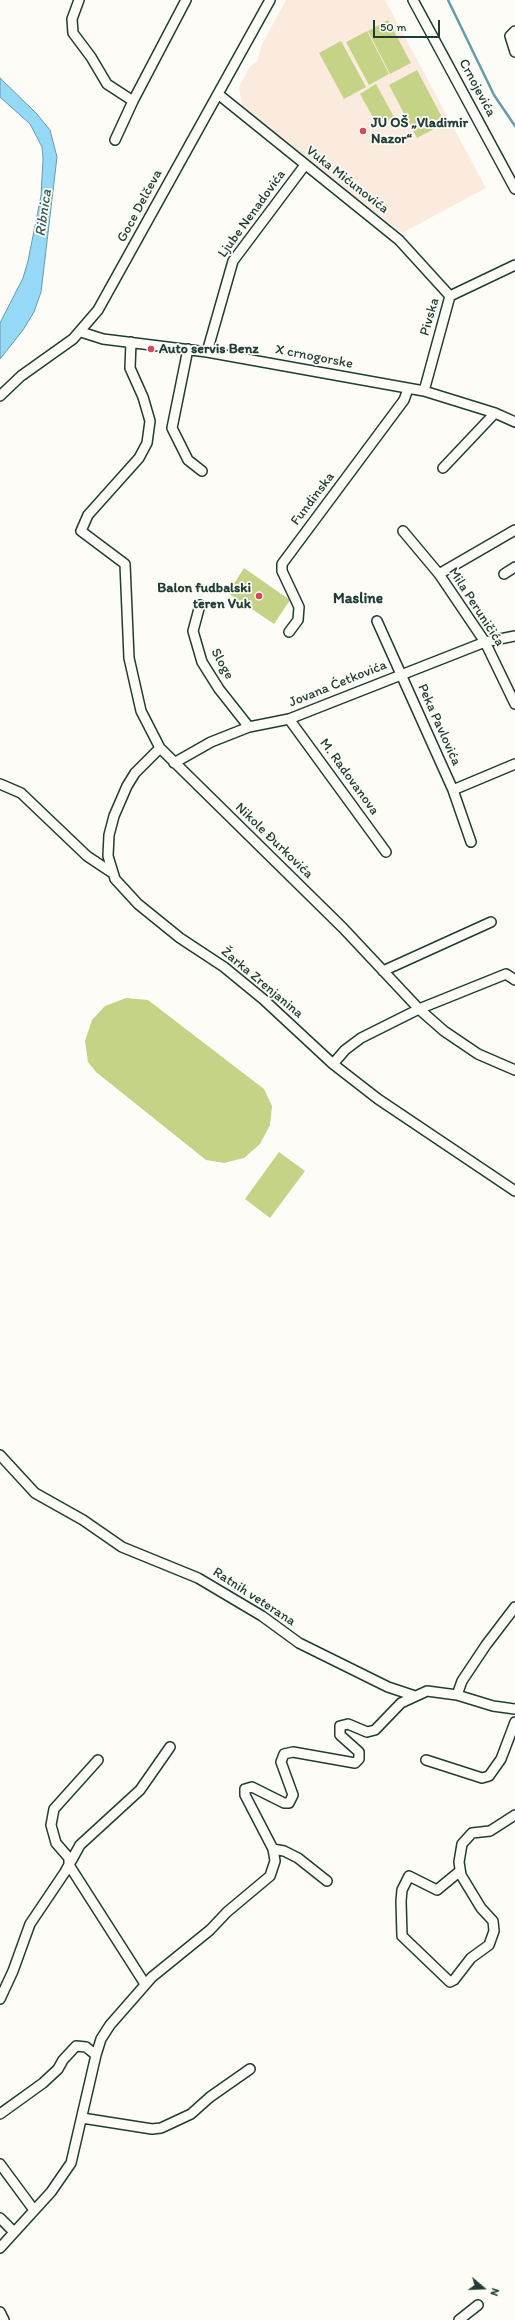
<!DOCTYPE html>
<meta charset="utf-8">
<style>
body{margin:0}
#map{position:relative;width:515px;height:2320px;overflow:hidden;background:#fdfcf7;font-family:Itim,sans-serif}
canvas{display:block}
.north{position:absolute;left:463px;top:2268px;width:40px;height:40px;-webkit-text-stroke:3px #fdfcf7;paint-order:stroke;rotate:109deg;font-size:11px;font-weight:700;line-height:16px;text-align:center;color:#1f3d34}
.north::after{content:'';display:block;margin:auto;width:14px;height:18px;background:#1f3d34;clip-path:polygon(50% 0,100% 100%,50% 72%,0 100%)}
.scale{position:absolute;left:373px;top:20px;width:67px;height:18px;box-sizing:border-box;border:2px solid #1f3d34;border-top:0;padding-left:5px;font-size:12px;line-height:14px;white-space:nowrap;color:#1f3d34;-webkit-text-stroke:3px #fdfcf7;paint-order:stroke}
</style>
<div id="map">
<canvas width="515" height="2320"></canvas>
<div class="north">N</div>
<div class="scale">50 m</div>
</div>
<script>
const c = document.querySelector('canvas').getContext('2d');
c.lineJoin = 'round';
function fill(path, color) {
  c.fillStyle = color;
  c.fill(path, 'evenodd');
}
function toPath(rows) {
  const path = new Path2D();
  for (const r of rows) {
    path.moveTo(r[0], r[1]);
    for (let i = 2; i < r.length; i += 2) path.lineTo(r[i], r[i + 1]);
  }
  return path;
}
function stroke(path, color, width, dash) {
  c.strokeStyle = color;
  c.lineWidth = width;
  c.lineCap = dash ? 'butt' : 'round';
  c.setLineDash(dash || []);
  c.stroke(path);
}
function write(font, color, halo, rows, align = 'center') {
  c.font = font + ' Itim,sans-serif';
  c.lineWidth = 3.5;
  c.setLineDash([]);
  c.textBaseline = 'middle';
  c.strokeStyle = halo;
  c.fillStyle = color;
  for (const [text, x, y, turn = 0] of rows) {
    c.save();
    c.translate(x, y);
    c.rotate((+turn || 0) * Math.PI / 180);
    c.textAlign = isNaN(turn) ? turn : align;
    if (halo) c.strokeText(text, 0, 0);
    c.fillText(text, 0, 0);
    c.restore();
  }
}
fill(toPath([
 [286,0,385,0,486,188,402,233,337,184,242,107,239,87,249,68,258,60,261,46]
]), '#fbebdf');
fill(toPath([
 [388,20,411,63,390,74,368,31],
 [367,31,389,74,369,85,346,42],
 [341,41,366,87,344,99,319,53],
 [417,70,445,123,417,138,389,85],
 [376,84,394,117,378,126,360,94],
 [244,568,290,600,274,624,228,593],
 [126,998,148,1000,264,1089,272,1106,270,1125,260,1144,244,1158,224,1163,206,1160,96,1072,88,1062,85,1041,92,1020,105,1006],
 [279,1152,305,1171,270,1218,245,1199]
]), '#c5d387');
const water = toPath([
 [0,78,36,113,50,130,57,157,41,292,34,312,23,330,0,359,0,323,23,278,28,261,41,196,43,159,42,147,30,124,0,97,0,78]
]);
fill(water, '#95d9f7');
stroke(water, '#669ba9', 1);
stroke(toPath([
 [448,0,494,95,515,126]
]), '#669ba9', 2.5);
const minor = toPath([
 [79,0,72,19,73,33,91,57,107,84,133,101],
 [413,0,515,189],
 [515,31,510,36,515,52],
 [218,94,399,240,450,296],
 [115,140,133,101,186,0],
 [81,332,103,339,207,352,424,391,495,413,515,422],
 [131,342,130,368,143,397,150,421,147,443,139,458,88,515,81,531,125,564,129,658,141,711,160,748,343,928,419,1009,444,1031,478,1054,515,1070],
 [188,349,172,428,188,460,202,471],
 [207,352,233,261,305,165],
 [424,391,450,296,515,265],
 [0,396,21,376,73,339,98,310,270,0],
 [443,468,495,413],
 [403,531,439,574,485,642,515,704],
 [439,574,515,530],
 [504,574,515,567],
 [200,605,193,631,202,662,219,689,249,727],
 [377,621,453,790,471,842],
 [289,632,298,620,299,607,282,571,282,564,404,400,408,389],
 [289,719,386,852],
 [160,748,135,773,127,786,114,816,109,835,108,856,115,879,138,904,180,938,224,967,263,999,333,1064,378,1099,515,1191],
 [174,763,211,742,249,727,289,719,485,642,515,636],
 [0,784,21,793,87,856,111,872],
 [453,790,515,764],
 [383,971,491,922],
 [333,1064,345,1050,361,1038,419,1009,506,974,515,980],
 [0,1455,35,1493,83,1520,122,1547,198,1578,262,1616,299,1643,388,1687,415,1696],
 [457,1695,462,1681,486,1645,515,1607],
 [98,1760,54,1809,51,1825,56,1843,69,1858,69,1865,145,1984],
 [426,1760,482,1778,489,1776,501,1759,515,1722],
 [273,1849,284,1851,298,1858,327,1881],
 [460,1871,437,1890,409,1876,402,1890,401,1901,402,1936,450,1982,454,1980,471,1958,489,1945,494,1931,493,1921,481,1908,461,1875,459,1862,462,1844,472,1833,490,1831,515,1815],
 [0,1999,13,1971,30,1924,65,1872,80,1845,140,1790,170,1747],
 [0,2114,43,2083,58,2069,63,2060,76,2046,86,2047,96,2055],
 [82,2118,152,2129,161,2128,191,2114,210,2097,250,2069],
 [0,2164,34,2210],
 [0,2218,14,2232],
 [0,2248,51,2192,71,2163,96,2055,101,2039,110,2025,152,1977,210,1930,227,1912,270,1876,275,1861,273,1849,245,1795,245,1789,252,1787,284,1803,289,1803,293,1795,281,1762,284,1754,293,1752,355,1763,359,1759,359,1752,340,1735,340,1726,348,1724,367,1732,375,1730,401,1703,427,1691,457,1695,493,1706,515,1709],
 [0,2312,4,2320],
 [459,2320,478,2305]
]);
stroke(minor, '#1f3d34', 12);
stroke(minor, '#fdfcf7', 9);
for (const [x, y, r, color] of [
 [363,131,4,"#d1495b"],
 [151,349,4,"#d1495b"],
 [259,596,4,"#d1495b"]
]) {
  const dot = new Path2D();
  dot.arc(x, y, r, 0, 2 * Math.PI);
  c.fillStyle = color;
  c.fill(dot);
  stroke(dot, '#fdfcf7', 1.5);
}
write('14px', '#1f3d34', '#fdfcf7', [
 ["Crnojevića",477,88,62],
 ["Vuka Mićunovića",347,180,38],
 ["Goce Delčeva",140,206,-62],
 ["Ljube Nenadovića",252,214,-54],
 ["Pivska",430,317,-74],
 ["X crnogorske",314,357,11],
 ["Fundinska",313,499,-53],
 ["Mila Peruničića",476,607,57],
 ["Sloge",222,664,61],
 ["Jovana Ćetkovića",338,684,-22],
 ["Peka Pavlovića",439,725,66],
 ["M. Radovanova",349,777,54],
 ["Nikole Đurkovića",274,841,44],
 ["Žarka Zrenjanina",262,983,40],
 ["Ratnih veterana",254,1597,33]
]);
write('bold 14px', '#1f3d34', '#fdfcf7', [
 ["JU OŠ „Vladimir",371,123],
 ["Nazor“",371,139],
 ["Auto servis Benz",159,349],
 ["Balon fudbalski",251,588,"right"],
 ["teren Vuk",251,604,"right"]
], 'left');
write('italic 15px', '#375c5b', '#fdfcf7', [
 ["Ribnica",44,213,-82]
]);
write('bold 15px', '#1f3d34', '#fdfcf7', [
 ["Masline",358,599]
]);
</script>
